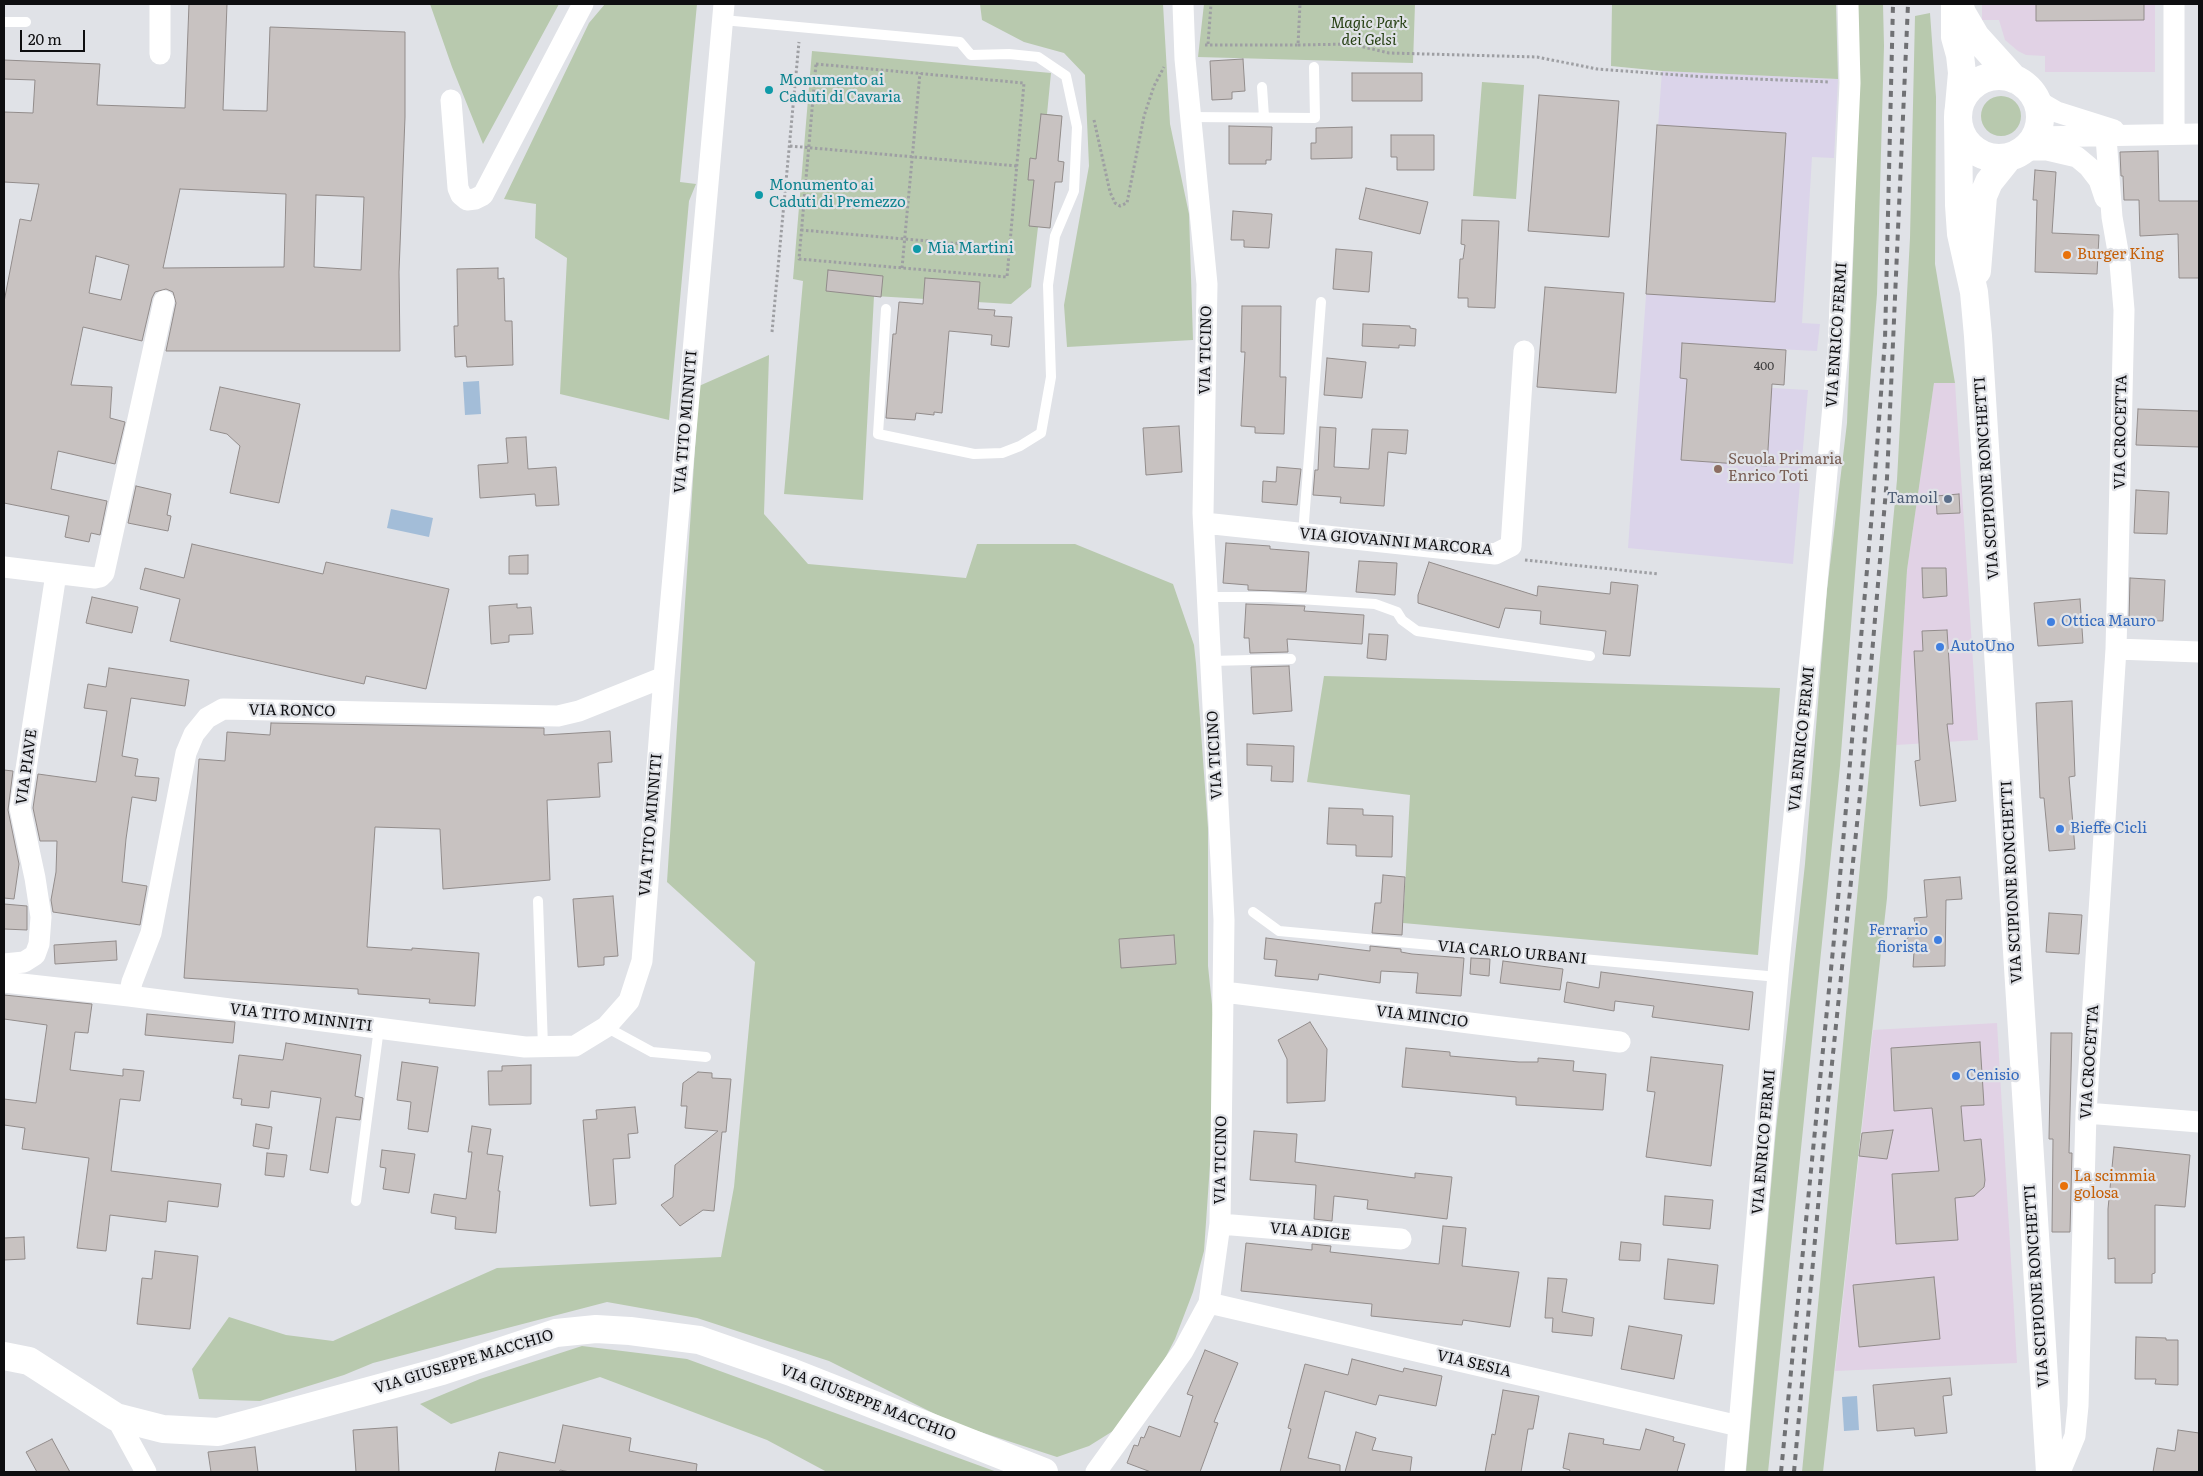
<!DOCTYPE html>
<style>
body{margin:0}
#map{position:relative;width:2203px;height:1476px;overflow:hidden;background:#e0e2e7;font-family:Literata,serif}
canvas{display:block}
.frame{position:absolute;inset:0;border:5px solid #0e0e10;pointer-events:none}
.scale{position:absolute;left:20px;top:30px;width:65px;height:22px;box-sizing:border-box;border:2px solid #0e0e10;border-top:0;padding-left:6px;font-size:15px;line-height:18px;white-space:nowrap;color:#0e0e10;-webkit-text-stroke:4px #e0e2e7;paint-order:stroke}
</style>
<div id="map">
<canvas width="2203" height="1476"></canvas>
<div class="frame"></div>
<div class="scale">20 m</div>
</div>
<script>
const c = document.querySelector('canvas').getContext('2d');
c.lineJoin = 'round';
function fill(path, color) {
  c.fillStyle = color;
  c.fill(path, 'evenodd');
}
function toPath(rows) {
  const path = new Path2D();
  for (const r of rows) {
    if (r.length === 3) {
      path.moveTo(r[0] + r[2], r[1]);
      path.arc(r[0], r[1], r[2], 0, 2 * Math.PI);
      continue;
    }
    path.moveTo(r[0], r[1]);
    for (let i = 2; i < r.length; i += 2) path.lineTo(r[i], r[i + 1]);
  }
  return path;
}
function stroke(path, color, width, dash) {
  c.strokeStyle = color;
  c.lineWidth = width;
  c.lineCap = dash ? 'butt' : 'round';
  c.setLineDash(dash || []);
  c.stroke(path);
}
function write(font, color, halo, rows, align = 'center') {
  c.font = font + ' Literata,serif';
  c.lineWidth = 4.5;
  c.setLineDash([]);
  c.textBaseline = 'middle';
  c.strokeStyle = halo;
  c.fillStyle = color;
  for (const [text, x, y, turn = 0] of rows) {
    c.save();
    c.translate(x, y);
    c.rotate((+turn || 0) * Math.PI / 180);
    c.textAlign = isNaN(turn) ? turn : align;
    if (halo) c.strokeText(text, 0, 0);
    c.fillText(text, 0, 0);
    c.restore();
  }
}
fill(toPath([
 [1982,4,2155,4,2155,72,2045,72,2045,56,2026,55,2018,51,2005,40,1999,20,1982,20],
 [1934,382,1955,383,1978,740,1896,745,1907,570],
 [1997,1023,2017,1363,1835,1371,1873,1030]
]), '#e1d2e5');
fill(toPath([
 [1662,71,1838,79,1834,158,1812,157,1802,323,1820,324,1817,351,1738,347,1737,386,1808,390,1793,564,1628,548]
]), '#dbd4ea');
fill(toPath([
 [430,4,559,4,483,144,452,67],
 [605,4,697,4,680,182,696,184,689,201,669,420,560,394,567,258,535,238,536,204,504,199,589,23],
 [980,4,1163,4,1170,124,1189,214,1193,340,1067,347,1064,305,1089,166,1085,75,1064,53,1024,42,982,20],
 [1204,4,1415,4,1413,63,1198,57],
 [1612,4,1836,4,1838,79,1662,71,1611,66],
 [1858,4,1883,4,1884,46,1877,294,1840,766,1768,1472,1746,1472,1776,1129,1805,864,1827,590,1847,423,1854,237],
 [1930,13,1936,97,1935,264,1955,383,1934,383,1907,570,1887,898,1823,1472,1802,1472,1897,480,1910,238,1915,16],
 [812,51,1051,73,1047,114,1062,116,1058,161,1064,162,1062,182,1055,182,1050,228,1038,227,1031,287,1011,304,874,296,863,500,784,494,803,281,793,279],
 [1482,82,1524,85,1516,199,1473,196],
 [2001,116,20],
 [769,355,764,514,808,564,966,578,977,544,1075,544,1173,584,1194,645,1196,664,1208,828,1208,966,1214,1024,1216,1078,1204,1251,1193,1292,1175,1339,1157,1374,1113,1431,1089,1446,1057,1457,953,1423,829,1361,697,1318,607,1302,373,1363,344,1375,260,1401,199,1399,192,1369,229,1317,286,1335,333,1341,497,1268,721,1257,734,1187,755,962,667,882,699,386],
 [1324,676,1780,688,1758,955,1403,923,1410,795,1307,782],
 [582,1346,687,1359,997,1472,827,1472,767,1440,600,1377,451,1424,420,1404,480,1379]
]), '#b8c9ae');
fill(toPath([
 [479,381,481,414,465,415,463,382],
 [391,509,433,518,429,537,387,528],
 [1857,1396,1859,1430,1844,1431,1842,1397]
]), '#a3bdd8');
const building = toPath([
 [189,4,227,4,223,110,267,111,270,27,405,32,405,117,399,272,400,351,166,351,176,303,173,292,166,289,155,292,152,298,142,341,83,327,71,385,112,387,110,418,125,422,115,464,58,451,51,489,107,501,100,535,91,533,89,542,65,537,69,516,4,503,4,302,20,219,31,221,39,184,4,182,4,112,33,113,35,80,4,79,4,60,100,64,97,105,185,108,189,4],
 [180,189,286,194,284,267,163,268,180,189],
 [316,195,364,197,361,270,314,267,316,195],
 [96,256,129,265,121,300,89,293,96,256],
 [2036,4,2144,4,2144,20,2036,21,2036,4],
 [1243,59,1245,91,1232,92,1232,99,1212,100,1210,61,1243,59],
 [1352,73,1422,73,1422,101,1352,101,1352,73],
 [1539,95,1619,101,1609,237,1528,231,1539,95],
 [1041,114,1062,116,1058,161,1064,162,1062,182,1055,182,1050,228,1029,226,1034,180,1028,180,1030,158,1036,159,1041,114],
 [1657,125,1786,133,1775,302,1646,294,1657,125],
 [1229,126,1272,127,1271,160,1266,160,1266,164,1229,164,1229,126],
 [1352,127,1352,158,1311,159,1311,143,1316,143,1316,128,1352,127],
 [1391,135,1434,135,1434,170,1397,170,1397,157,1391,157,1391,135],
 [2158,151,2159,201,2199,201,2199,278,2179,278,2178,234,2140,236,2139,200,2124,200,2123,176,2121,176,2120,152,2158,151],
 [2035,170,2056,172,2052,233,2099,235,2097,274,2035,272,2037,200,2033,200,2035,170],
 [1366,188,1428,202,1420,234,1359,219,1366,188],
 [1233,211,1272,214,1269,248,1244,247,1244,240,1231,240,1233,211],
 [1462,220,1499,221,1495,308,1468,307,1468,298,1458,298,1460,259,1463,259,1465,245,1461,244,1462,220],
 [1336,249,1372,252,1369,292,1333,289,1336,249],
 [498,268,498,279,504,278,505,321,512,321,513,365,467,367,466,356,455,357,454,326,458,326,457,269,498,268],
 [828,270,883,276,881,297,826,291,828,270],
 [925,278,980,282,978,309,995,310,994,316,1012,317,1009,347,991,345,992,335,949,331,942,413,934,412,934,415,916,413,915,420,886,418,893,334,896,334,899,302,923,304,925,278],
 [1545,287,1624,293,1616,393,1537,387,1545,287],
 [1242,306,1281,306,1280,377,1286,377,1284,434,1255,433,1255,427,1241,426,1245,352,1241,352,1242,306],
 [1363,324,1410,326,1410,328,1416,329,1415,346,1399,345,1399,348,1362,346,1363,324],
 [1682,343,1786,350,1784,385,1772,384,1767,466,1681,460,1687,379,1680,378,1682,343],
 [1327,358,1366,362,1362,398,1324,395,1327,358],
 [220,387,300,404,279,503,230,493,240,446,227,434,210,430,220,387],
 [2138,409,2199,411,2199,447,2136,445,2138,409],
 [1179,426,1182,472,1146,475,1143,428,1179,426],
 [1320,427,1336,428,1334,467,1369,469,1372,429,1408,430,1406,454,1388,452,1384,506,1340,503,1341,497,1313,495,1315,470,1318,470,1320,427],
 [526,437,528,469,556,467,559,505,536,506,535,494,480,498,478,465,508,463,506,438,526,437],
 [1277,467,1301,469,1297,505,1262,502,1263,481,1276,482,1277,467],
 [136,486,171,494,167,515,171,516,168,531,128,523,136,486],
 [2136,490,2169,492,2167,534,2134,533,2136,490],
 [1959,494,1960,513,1937,514,1936,496,1959,494],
 [1226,543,1270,546,1270,549,1309,552,1306,592,1248,590,1248,585,1223,583,1226,543],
 [192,544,323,574,326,562,449,589,426,689,366,676,364,684,170,641,180,599,140,589,145,568,184,578,192,544],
 [528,555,528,574,509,574,509,556,528,555],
 [1359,561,1397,563,1395,595,1356,592,1359,561],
 [1429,562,1537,596,1538,586,1610,594,1611,582,1638,585,1630,656,1603,654,1606,631,1540,624,1541,611,1505,608,1499,628,1418,603,1418,595,1429,562],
 [1922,568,1946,568,1947,596,1923,598,1922,568],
 [2130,578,2165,580,2163,621,2129,620,2130,578],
 [92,597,138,607,132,633,86,623,92,597],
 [2080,599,2083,643,2038,646,2034,603,2080,599],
 [517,604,517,608,531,607,533,634,509,635,509,642,491,644,489,606,517,604],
 [1246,604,1305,606,1304,611,1364,615,1362,644,1287,639,1288,652,1250,653,1249,638,1244,638,1246,604],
 [1947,630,1953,724,1947,724,1956,801,1920,806,1915,761,1920,760,1914,651,1923,651,1922,631,1947,630],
 [1369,634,1388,635,1386,660,1367,658,1369,634],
 [1289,666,1292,711,1253,714,1251,667,1289,666],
 [109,668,189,680,185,706,131,698,122,756,138,759,135,776,159,778,156,801,132,797,126,839,122,882,147,886,140,925,53,912,51,900,56,872,57,841,40,841,33,808,38,774,96,782,107,711,84,708,88,684,106,687,109,668],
 [2072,701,2075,776,2069,777,2075,849,2049,851,2044,798,2040,798,2036,703,2072,701],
 [271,723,544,728,544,735,610,731,612,762,598,763,600,797,547,800,550,880,443,889,440,829,375,827,367,947,412,950,412,948,479,953,475,1006,429,1003,430,999,358,994,358,989,184,978,199,759,225,761,227,732,270,735,271,723],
 [1247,744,1294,746,1293,782,1271,781,1272,766,1247,765,1247,744],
 [4,770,13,771,8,810,19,864,14,899,4,898,4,770],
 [1329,808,1363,809,1363,815,1393,816,1392,857,1356,856,1356,845,1327,844,1329,808],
 [1383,875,1405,877,1402,935,1372,933,1375,903,1381,903,1383,875],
 [1960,877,1962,899,1946,900,1945,966,1913,967,1914,952,1904,941,1916,931,1914,918,1927,917,1924,880,1960,877],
 [613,896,618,956,604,957,604,965,578,967,573,899,613,896],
 [4,904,27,906,27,930,4,929,4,904],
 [2049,913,2082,915,2079,954,2046,952,2049,913],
 [1174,935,1176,964,1121,968,1119,939,1174,935],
 [1266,938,1370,951,1370,946,1401,949,1401,952,1412,954,1464,958,1461,996,1416,993,1418,973,1381,971,1380,983,1319,974,1318,980,1275,976,1277,960,1264,959,1266,938],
 [116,941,117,960,55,964,54,945,116,941],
 [1471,958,1490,959,1489,976,1470,974,1471,958],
 [1503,961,1563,969,1560,990,1500,983,1503,961],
 [1601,972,1753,992,1749,1030,1652,1017,1654,1006,1615,1001,1614,1011,1564,1002,1567,982,1599,988,1601,972],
 [4,995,92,1004,88,1033,75,1032,70,1070,123,1076,123,1069,144,1071,140,1101,120,1099,111,1171,221,1184,218,1207,168,1201,166,1222,110,1215,106,1251,77,1248,89,1158,22,1149,25,1128,4,1125,4,1099,36,1103,47,1025,4,1019,4,995],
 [147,1014,235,1022,233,1043,145,1035,147,1014],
 [1310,1022,1327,1049,1325,1101,1287,1103,1287,1059,1278,1040,1310,1022],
 [2051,1033,2072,1033,2069,1153,2072,1153,2070,1232,2052,1232,2053,1139,2049,1139,2051,1033],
 [1980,1042,1984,1105,1961,1106,1964,1141,1981,1139,1985,1180,1984,1187,1974,1196,1955,1198,1958,1240,1896,1244,1892,1174,1939,1171,1932,1108,1894,1111,1891,1048,1980,1042],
 [286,1043,361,1055,355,1096,363,1098,360,1120,336,1117,328,1173,310,1170,321,1098,271,1091,269,1108,241,1105,242,1099,233,1098,239,1055,283,1060,286,1043],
 [1406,1048,1450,1052,1450,1056,1519,1062,1538,1062,1538,1058,1574,1061,1573,1071,1606,1074,1603,1110,1516,1105,1516,1097,1402,1087,1406,1048],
 [1651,1057,1723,1065,1711,1166,1646,1157,1655,1092,1647,1091,1651,1057],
 [402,1062,438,1067,428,1132,408,1129,411,1102,397,1100,402,1062],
 [531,1065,531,1104,489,1105,488,1071,502,1071,502,1066,531,1065],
 [698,1072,712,1073,712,1078,731,1079,726,1132,722,1132,714,1211,703,1210,680,1226,661,1205,673,1197,675,1165,718,1131,685,1128,687,1106,681,1106,683,1083,698,1072],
 [635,1107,638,1133,628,1134,630,1158,613,1159,616,1204,590,1206,583,1120,597,1119,596,1110,635,1107],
 [256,1124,272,1127,269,1149,253,1146,256,1124],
 [472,1126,491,1129,487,1154,503,1156,498,1191,500,1191,496,1233,455,1229,456,1217,431,1213,434,1194,466,1199,472,1152,468,1152,472,1126],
 [1893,1130,1887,1159,1859,1156,1862,1133,1893,1130],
 [1254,1131,1297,1134,1295,1162,1415,1178,1415,1173,1452,1177,1447,1219,1367,1209,1368,1200,1334,1196,1332,1221,1314,1219,1316,1185,1250,1180,1254,1131],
 [2114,1147,2190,1155,2185,1207,2155,1205,2155,1273,2152,1274,2152,1283,2115,1283,2115,1258,2108,1259,2108,1209,2114,1147],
 [382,1150,415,1154,409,1193,383,1189,386,1168,380,1167,382,1150],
 [267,1153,287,1155,284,1177,265,1175,267,1153],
 [1665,1196,1713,1200,1710,1229,1663,1225,1665,1196],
 [1443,1226,1466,1228,1462,1266,1519,1272,1510,1327,1463,1320,1462,1325,1371,1316,1372,1304,1241,1291,1246,1243,1312,1250,1312,1244,1331,1246,1330,1252,1439,1264,1443,1226],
 [24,1237,25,1259,4,1260,4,1238,24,1237],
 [1621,1242,1641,1244,1640,1261,1619,1260,1621,1242],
 [155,1251,198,1256,190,1329,137,1324,142,1278,152,1279,155,1251],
 [1668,1259,1718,1265,1714,1304,1664,1299,1668,1259],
 [1934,1277,1940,1339,1859,1347,1853,1285,1934,1277],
 [1548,1278,1567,1279,1562,1312,1594,1318,1592,1336,1552,1332,1553,1318,1545,1318,1548,1278],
 [1629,1326,1682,1335,1674,1379,1621,1369,1629,1326],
 [2136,1337,2166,1338,2166,1340,2178,1340,2178,1385,2155,1384,2156,1379,2135,1379,2136,1337],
 [1205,1350,1238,1363,1214,1422,1218,1423,1200,1472,1151,1472,1127,1463,1134,1445,1138,1446,1141,1437,1144,1438,1149,1426,1180,1437,1193,1396,1187,1394,1205,1350],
 [1352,1359,1403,1372,1404,1368,1442,1376,1436,1406,1379,1395,1376,1405,1325,1391,1308,1458,1340,1465,1340,1472,1280,1472,1291,1429,1288,1428,1305,1364,1348,1375,1352,1359],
 [1950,1378,1952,1395,1943,1396,1947,1433,1915,1436,1914,1428,1877,1431,1873,1385,1950,1378],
 [1503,1390,1539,1396,1533,1429,1528,1429,1521,1472,1485,1472,1492,1434,1495,1435,1503,1390],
 [563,1425,631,1438,629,1451,697,1464,696,1472,570,1472,560,1470,559,1472,495,1472,499,1452,555,1463,563,1425],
 [397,1427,399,1472,356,1472,353,1430,397,1427],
 [1646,1429,1674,1437,1673,1441,1685,1444,1677,1472,1569,1472,1570,1470,1563,1468,1569,1433,1604,1439,1603,1444,1640,1450,1646,1429],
 [2178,1430,2199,1433,2199,1472,2153,1472,2157,1448,2175,1451,2178,1430],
 [1356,1432,1376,1438,1372,1450,1412,1457,1410,1472,1345,1472,1356,1432],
 [52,1439,70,1472,37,1472,26,1452,52,1439],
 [255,1447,258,1472,211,1472,208,1452,255,1447]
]);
fill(building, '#c8c2c1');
stroke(building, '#928c8b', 1);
stroke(toPath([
 [1208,44,1211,4],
 [1205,45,1298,45,1300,4],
 [1298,45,1351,44,1389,53,1537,57,1597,69,1705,77,1830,82],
 [816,64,1024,83,1007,277,799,259,816,64],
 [1094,120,1110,192,1115,203,1120,206,1127,203,1144,116,1154,86,1164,67],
 [790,146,1017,166],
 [801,230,1009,248],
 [902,268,920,73],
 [772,332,799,42],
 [1525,560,1659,574]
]), '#9e9fa3', 3, [2.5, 2.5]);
stroke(toPath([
 [723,20,960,42,971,55,1009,54,1038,57,1066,76,1077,127,1074,191,1055,236,1048,285,1051,377,1041,433,1020,446,1002,453,974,454,878,434,886,309],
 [4,22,26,22],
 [1262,87,1264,117],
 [1190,117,1315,118,1314,67],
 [1303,534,1321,302],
 [1207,597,1270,597,1375,604,1397,612,1402,620,1417,631,1590,656],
 [1211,661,1291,659],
 [538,901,543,1047],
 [1253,912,1279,931,1778,977],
 [606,1027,652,1052,706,1057],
 [356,1201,379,1028]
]), '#fff', 10);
stroke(toPath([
 [160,4,160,54],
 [451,100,458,188,461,195,467,200,475,199,483,195,583,4],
 [2038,101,2057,112,2114,130],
 [2174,134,2174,4],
 [2035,137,2199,134],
 [2024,150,2047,150,2077,157,2089,167,2099,180,2105,198],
 [1204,523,1495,554,1511,546,1524,351],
 [4,567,95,578,100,577,104,573,164,301],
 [2116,649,2199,652],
 [4,964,24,962,35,955,39,944,41,917,35,878,20,808,56,574],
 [4,982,129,996,525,1047,575,1046,606,1027,629,1001,642,961,664,677,724,4],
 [1224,992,1620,1042],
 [129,996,132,982,151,933,186,753,194,734,207,718,223,709,558,716,579,711,664,677],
 [2086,1113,2199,1122],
 [1220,1224,1401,1239],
 [1209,1303,1739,1426],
 [116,1417,146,1472],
 [1096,1472,1183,1351,1209,1303,1220,1224,1224,920,1203,513,1207,284,1185,59,1183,4],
 [1735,1472,1779,963,1812,638,1838,350,1850,83,1848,4],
 [2060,1472,2075,1436,2078,1406,2086,1113,2116,649,2124,310,2120,263,2112,217,2106,137]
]), '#fff', 21);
stroke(toPath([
 [1955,4,1955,37,1960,55,1962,73,1958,117,1959,205,1961,234,1974,292,1978,336,2050,1472],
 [1959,4,1962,13,1976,37,2014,79],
 [1999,117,41],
 [1977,271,1983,196,1989,182,2009,157],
 [4,1356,29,1361,116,1417,163,1429,218,1432,442,1371,556,1333,596,1329,630,1331,699,1340,791,1372,1044,1472]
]), '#fff', 28);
stroke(toPath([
 [1781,1472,1838,899,1872,513,1885,340,1893,4],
 [1794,1472,1824,1140,1860,795,1887,478,1908,4]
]), '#707174', 4, [6, 6]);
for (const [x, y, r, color] of [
 [769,90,5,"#0f9aa8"],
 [759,195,5,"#0f9aa8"],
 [917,249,5,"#0f9aa8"],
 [2067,255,5,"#e8710a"],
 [1718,469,5,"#8d6e63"],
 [1948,499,5,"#5c6f8a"],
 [2051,622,5,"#3f7fe0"],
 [1940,647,5,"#3f7fe0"],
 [2060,829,5,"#3f7fe0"],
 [1938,940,5,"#3f7fe0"],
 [1956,1076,5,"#3f7fe0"],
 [2064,1186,5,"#e8710a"]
]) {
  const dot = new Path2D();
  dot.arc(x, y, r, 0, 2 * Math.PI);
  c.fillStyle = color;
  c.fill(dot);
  stroke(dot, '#e0e2e7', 2);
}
write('12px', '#3c3b3c', null, [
 ["400",1764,366]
]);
write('italic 15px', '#253f12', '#e0e2e7', [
 ["Magic Park",1369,24],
 ["dei Gelsi",1369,41]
]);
write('15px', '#0d838f', '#e0e2e7', [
 ["Monumento ai",779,81],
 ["Caduti di Cavaria",779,98],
 ["Monumento ai",769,186],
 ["Caduti di Premezzo",769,203],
 ["Mia Martini",927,249]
], 'left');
write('15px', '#c56008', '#e0e2e7', [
 ["Burger King",2077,255],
 ["La scimmia",2074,1177],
 ["golosa",2074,1194]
], 'left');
write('15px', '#0e0e10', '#e0e2e7', [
 ["VIA ENRICO FERMI",1837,335,-86],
 ["VIA TICINO",1206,350,-89],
 ["VIA TITO MINNITI",686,422,-85],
 ["VIA CROCETTA",2121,432,-89],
 ["VIA SCIPIONE RONCHETTI",1987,478,-94],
 ["VIA GIOVANNI MARCORA",1396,542,5],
 ["VIA RONCO",292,711,1],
 ["VIA ENRICO FERMI",1802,739,-84],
 ["VIA TICINO",1215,755,-93],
 ["VIA PIAVE",27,767,-82],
 ["VIA TITO MINNITI",651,825,-85],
 ["VIA SCIPIONE RONCHETTI",2012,882,-93],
 ["VIA CARLO URBANI",1512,953,5],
 ["VIA MINCIO",1422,1017,7],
 ["VIA TITO MINNITI",301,1018,7],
 ["VIA CROCETTA",2090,1062,-86],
 ["VIA ENRICO FERMI",1764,1142,-85],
 ["VIA TICINO",1221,1160,-89],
 ["VIA ADIGE",1310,1232,5],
 ["VIA SCIPIONE RONCHETTI",2037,1286,-94],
 ["VIA GIUSEPPE MACCHIO",464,1362,-17],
 ["VIA SESIA",1474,1364,13],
 ["VIA GIUSEPPE MACCHIO",868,1403,21]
]);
write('15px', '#785e54', '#e0e2e7', [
 ["Scuola Primaria",1728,460],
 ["Enrico Toti",1728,477]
], 'left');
write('15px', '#4e5e75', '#e0e2e7', [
 ["Tamoil",1938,499]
], 'right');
write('15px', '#366cbe', '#e0e2e7', [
 ["Ottica Mauro",2061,622],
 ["AutoUno",1950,647],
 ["Bieffe Cicli",2070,829],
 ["Ferrario",1928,931,"right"],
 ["fiorista",1928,948,"right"],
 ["Cenisio",1966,1076]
], 'left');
</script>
